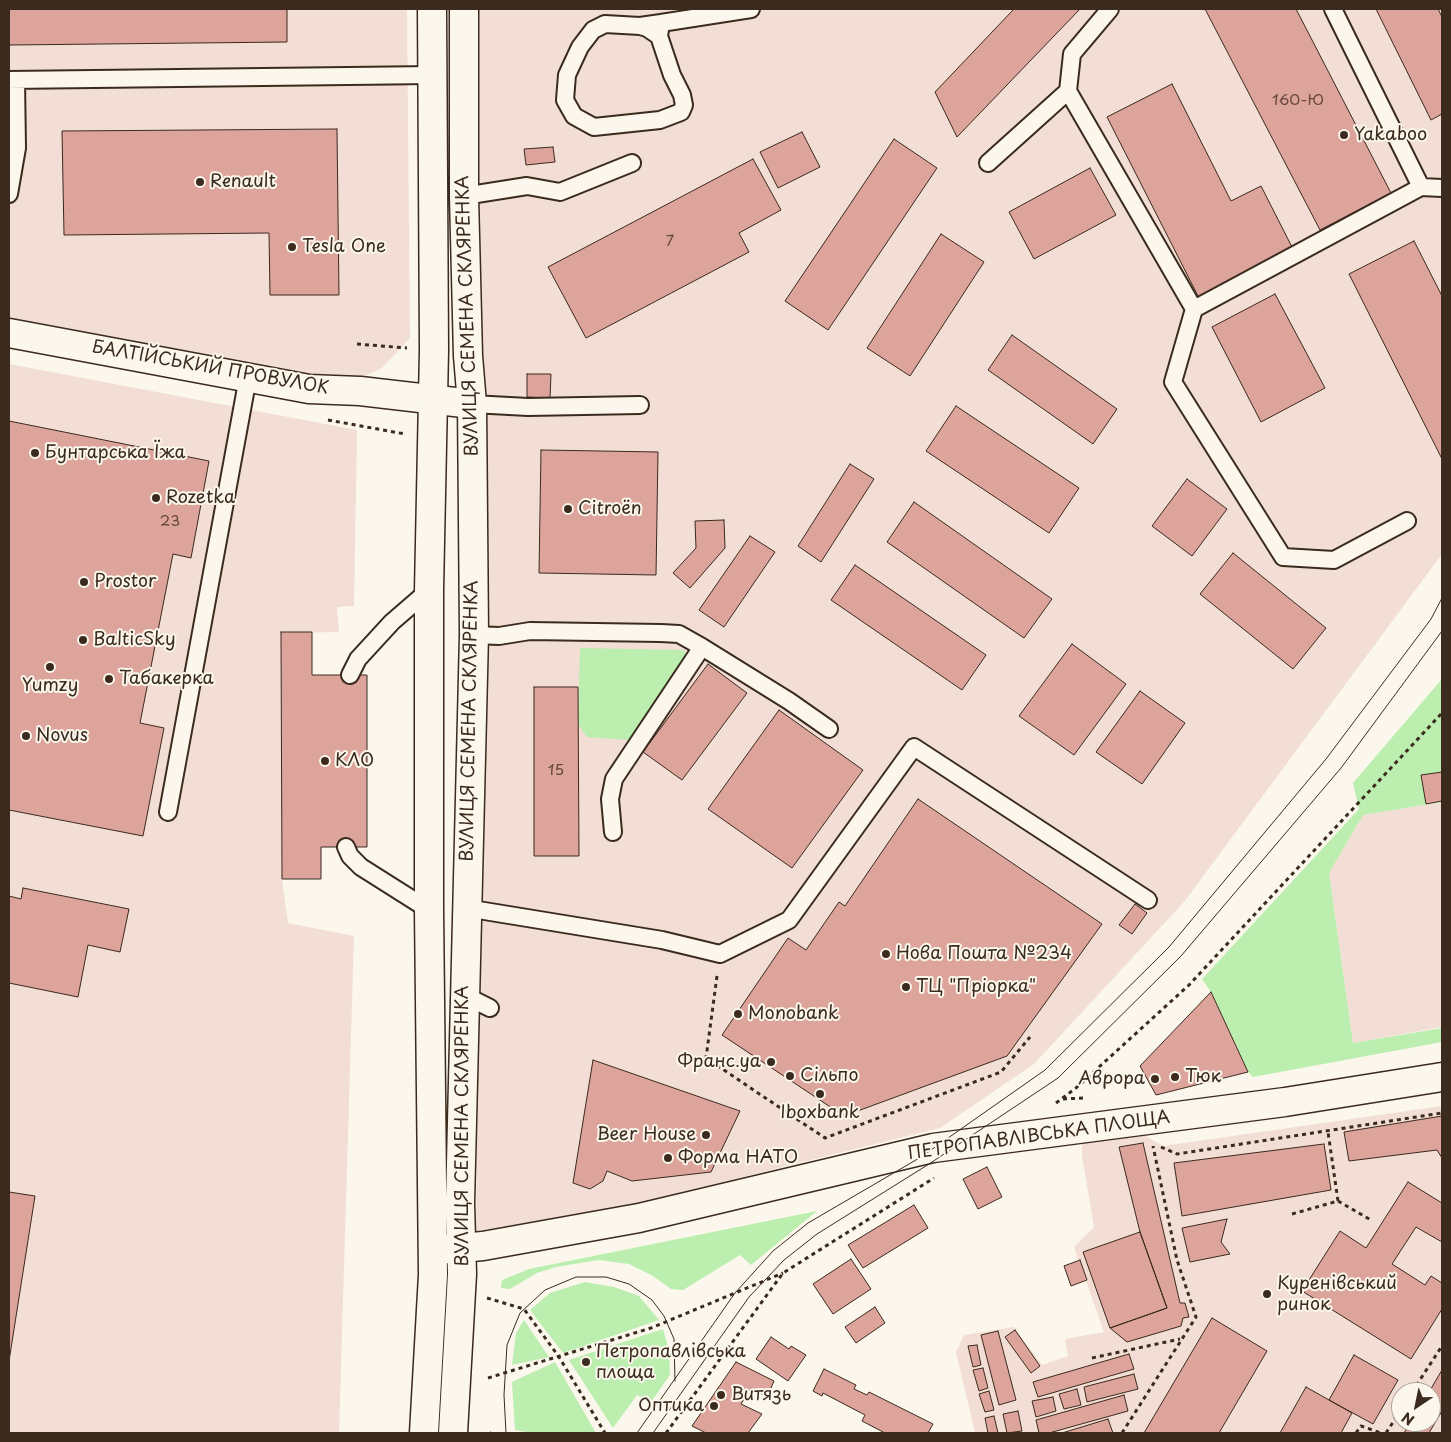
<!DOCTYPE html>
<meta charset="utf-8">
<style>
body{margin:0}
#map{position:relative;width:1451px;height:1442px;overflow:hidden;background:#fbf7ec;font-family:"Playpen Sans",sans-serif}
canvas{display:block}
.frame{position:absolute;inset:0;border:10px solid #3b2a1e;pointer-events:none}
.north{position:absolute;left:1391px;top:1382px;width:50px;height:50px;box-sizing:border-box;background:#fbf7ec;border:1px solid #aea59a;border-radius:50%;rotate:214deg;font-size:14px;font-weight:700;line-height:20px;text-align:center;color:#3b2a1e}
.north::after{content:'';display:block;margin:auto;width:18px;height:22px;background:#3b2a1e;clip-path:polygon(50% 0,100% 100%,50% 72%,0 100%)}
</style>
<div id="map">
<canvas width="1451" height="1442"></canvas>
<div class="frame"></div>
<div class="north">N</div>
</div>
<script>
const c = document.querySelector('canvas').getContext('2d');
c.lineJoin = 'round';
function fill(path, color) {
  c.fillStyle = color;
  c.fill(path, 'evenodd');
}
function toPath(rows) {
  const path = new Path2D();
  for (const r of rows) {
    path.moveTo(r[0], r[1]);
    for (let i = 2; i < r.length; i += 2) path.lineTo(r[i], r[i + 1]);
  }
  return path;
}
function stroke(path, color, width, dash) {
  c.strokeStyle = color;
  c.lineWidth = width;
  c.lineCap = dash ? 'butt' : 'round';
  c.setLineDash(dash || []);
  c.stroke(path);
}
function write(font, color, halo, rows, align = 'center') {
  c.font = font + ' "Playpen Sans",sans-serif';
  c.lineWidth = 4;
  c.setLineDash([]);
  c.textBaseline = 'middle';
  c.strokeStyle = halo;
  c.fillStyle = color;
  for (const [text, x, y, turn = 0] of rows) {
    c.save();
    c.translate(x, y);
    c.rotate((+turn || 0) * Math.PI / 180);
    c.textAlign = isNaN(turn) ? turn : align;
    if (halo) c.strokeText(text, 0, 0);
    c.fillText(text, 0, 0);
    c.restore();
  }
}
fill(toPath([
 [9,9,407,9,410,338,382,368,349,383,9,323],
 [472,9,1442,9,1442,554,1184,902,1034,1064,940,1128,610,1210,476,1231,480,889],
 [9,364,357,430,354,606,337,607,339,632,281,633,282,879,288,923,354,936,339,1433,9,1433],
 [1442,802,1442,1027,1353,1043,1329,873,1363,815],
 [1442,1106,1442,1433,975,1433,956,1352,964,1335,1014,1327,1042,1365,1068,1356,1065,1339,1104,1332,1074,1247,1094,1227,1082,1156,1082,1135,1138,1132,1163,1146],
 [1401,1392,1431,1392,1431,1422,1401,1422]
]), '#f2ded4');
fill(toPath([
 [580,648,682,650,690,655,640,736,630,740,587,737,578,724],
 [1442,679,1442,802,1363,815,1329,873,1353,1043,1442,1028,1442,1042,1253,1077,1248,1072,1211,992,1202,979,1359,809,1353,783],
 [817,1211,751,1265,740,1255,683,1290,671,1289,653,1276,629,1264,598,1260,556,1267,537,1273,510,1289,501,1288,502,1280,529,1269],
 [585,1282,614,1287,639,1296,659,1320,563,1353,530,1310,550,1293],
 [524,1320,549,1357,512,1365,516,1333],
 [663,1329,669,1350,670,1375,651,1402,637,1395,613,1428,569,1360],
 [555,1362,596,1433,532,1433,515,1430,512,1382]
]), '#bbeeaf');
const building = toPath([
 [9,9,287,9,287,42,9,45,9,9],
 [1014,9,1080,9,957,137,935,92,1014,9],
 [1205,9,1296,9,1391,193,1320,230,1205,9],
 [1376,9,1438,9,1442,17,1442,114,1431,120,1376,9],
 [1172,84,1231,201,1261,186,1294,251,1199,298,1107,117,1172,84],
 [337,129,339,295,270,295,269,233,64,235,62,131,337,129],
 [802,132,820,167,778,188,760,152,802,132],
 [894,139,937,168,828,330,785,301,894,139],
 [553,147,555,162,526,165,524,149,553,147],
 [753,159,781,210,739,233,749,252,586,338,548,267,753,159],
 [1090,168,1116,215,1034,259,1009,212,1090,168],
 [941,234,984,262,910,376,867,348,941,234],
 [1414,241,1442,296,1442,459,1349,274,1414,241],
 [1275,294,1325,388,1261,422,1212,327,1275,294],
 [1012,335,1117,409,1093,444,988,370,1012,335],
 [527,374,551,374,550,398,527,397,527,374],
 [956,406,1079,488,1049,533,926,451,956,406],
 [9,421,209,461,191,558,173,554,140,723,164,728,143,836,9,810,9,421],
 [541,450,658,452,656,575,539,573,541,450],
 [850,464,874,479,821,562,798,546,850,464],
 [1187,479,1227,509,1192,556,1152,526,1187,479],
 [914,502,1052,599,1024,638,887,542,914,502],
 [724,520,725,548,690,588,673,573,696,548,695,521,724,520],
 [750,536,775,552,724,627,699,610,750,536],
 [1233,553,1326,628,1293,669,1200,594,1233,553],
 [855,565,986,655,962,690,831,600,855,565],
 [281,632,312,632,312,675,367,675,367,847,321,847,321,879,282,879,281,632],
 [1072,644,1126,684,1074,755,1019,716,1072,644],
 [708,664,747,693,682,780,643,752,708,664],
 [534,687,578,687,579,856,534,856,534,687],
 [1140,691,1185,723,1142,784,1096,752,1140,691],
 [779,710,863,770,792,868,708,809,779,710],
 [1442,772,1442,801,1426,804,1421,775,1442,772],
 [918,799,1102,924,1007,1056,844,1116,722,1035,788,938,806,950,839,902,845,906,918,799],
 [23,888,129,909,120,952,88,945,78,997,9,983,9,896,21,899,23,888],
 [1135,904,1147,913,1132,934,1119,925,1135,904],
 [1211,992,1248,1072,1156,1095,1140,1066,1211,992],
 [593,1060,740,1111,711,1172,632,1181,607,1171,603,1181,590,1189,573,1183,593,1060],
 [1442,1116,1442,1158,1437,1150,1349,1161,1344,1132,1442,1116],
 [1143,1143,1180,1303,1185,1303,1189,1317,1183,1318,1181,1326,1127,1342,1110,1328,1167,1308,1140,1232,1119,1147,1143,1143],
 [1324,1144,1331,1190,1182,1216,1174,1163,1324,1144],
 [987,1167,1002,1197,978,1209,963,1179,987,1167],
 [1408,1182,1442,1203,1442,1242,1416,1227,1392,1264,1425,1285,1431,1276,1442,1283,1442,1309,1411,1359,1302,1291,1340,1231,1366,1248,1408,1182],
 [9,1192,35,1196,9,1361,9,1192],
 [914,1205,928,1228,863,1268,848,1245,914,1205],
 [1227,1219,1221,1242,1230,1254,1190,1262,1182,1228,1227,1219],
 [1140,1232,1167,1308,1110,1328,1083,1252,1140,1232],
 [851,1259,871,1289,833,1314,813,1284,851,1259],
 [1080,1260,1087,1280,1071,1286,1064,1266,1080,1260],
 [875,1307,885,1323,856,1343,845,1327,875,1307],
 [1212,1318,1267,1351,1219,1433,1144,1433,1212,1318],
 [1015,1330,1040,1366,1031,1373,1005,1337,1015,1330],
 [998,1331,1016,1400,999,1405,981,1335,998,1331],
 [771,1337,789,1349,791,1346,806,1355,788,1381,756,1359,771,1337],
 [977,1345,981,1365,973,1367,968,1346,977,1345],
 [1129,1354,1134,1369,1038,1397,1033,1382,1129,1354],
 [1354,1355,1398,1380,1373,1424,1329,1400,1354,1355],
 [736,1362,774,1381,767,1397,751,1388,741,1404,762,1414,748,1433,706,1433,692,1426,736,1362],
 [983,1368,988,1388,979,1391,973,1370,983,1368],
 [824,1369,856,1385,854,1389,867,1395,869,1392,933,1424,928,1433,885,1433,862,1421,865,1415,823,1393,822,1396,813,1391,824,1369],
 [1442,1370,1442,1411,1429,1433,1404,1433,1411,1422,1431,1422,1431,1392,1429,1392,1442,1370],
 [1134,1374,1138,1389,1087,1402,1084,1387,1134,1374],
 [1306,1387,1352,1413,1341,1433,1280,1433,1306,1387],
 [1077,1389,1081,1405,1064,1409,1059,1394,1077,1389],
 [989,1391,994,1410,985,1412,979,1394,989,1391],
 [1124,1395,1128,1411,1049,1433,1039,1433,1036,1420,1124,1395],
 [1053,1397,1056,1411,1036,1417,1032,1401,1053,1397],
 [1018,1411,1022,1431,1007,1433,1003,1414,1018,1411],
 [994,1416,998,1433,988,1433,985,1418,994,1416],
 [1108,1419,1113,1433,1062,1433,1108,1419]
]);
fill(building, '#dda49b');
stroke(building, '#3b2a1e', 1);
const service = toPath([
 [1110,9,1072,54,1068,91,1194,309,1173,382,1283,557,1334,560,1407,521],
 [661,23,751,9],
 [640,26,647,28,659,36,672,75,682,95,684,105,681,112,660,120,594,127,574,116,565,100,567,75,580,47,593,30,605,24,640,26,661,23,659,36],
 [9,80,433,75],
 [988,163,1068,91],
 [1421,187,1442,188],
 [9,194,17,148,16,80],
 [464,196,527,186,560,192,632,163],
 [1194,309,1421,187,1333,9],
 [472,404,528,407,640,405],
 [474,635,499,636,530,631,661,633,679,634,702,647,614,779,610,799,613,832],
 [702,647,789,701,829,729],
 [350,675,358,659,392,622,429,590],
 [168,812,248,377],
 [346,847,350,856,361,867,429,910],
 [466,908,662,940,720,954,789,920,914,747,1148,900],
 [464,991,474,1000,490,1008]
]);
const minor = toPath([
 [9,333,309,389,360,391,472,404],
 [437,1250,483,1246,639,1218,933,1148,1285,1102,1442,1077]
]);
const primary = toPath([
 [424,1433,433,1275,429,910,429,590,434,350,432,9],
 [453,1433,462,1274,460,1203,474,635,472,404,468,356,464,196,464,9]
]);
stroke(service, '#3b2a1e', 20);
stroke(minor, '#3b2a1e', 31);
stroke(primary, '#3b2a1e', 31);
stroke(toPath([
 [357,344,407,348],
 [328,420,405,434],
 [717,976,706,1058,825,1138,1001,1072,1030,1037],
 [1063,1099,1084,1098],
 [1056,1103,1076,1088,1189,985,1442,713],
 [1161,1147,1177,1154,1442,1113],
 [1338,1201,1371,1220],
 [1292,1214,1338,1201,1328,1132],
 [487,1298,524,1309,559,1357,605,1433],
 [1092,1358,1180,1339],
 [488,1378,651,1328,783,1273],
 [1412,1392,1442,1346],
 [490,1433,491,1433],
 [666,1433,783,1273,934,1178],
 [1122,1433,1196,1317,1177,1260,1153,1146],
 [1356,1433,1361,1426,1381,1433],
 [1386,1433,1401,1410]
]), '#3b2a1e', 3, [4, 4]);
stroke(service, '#fbf7ec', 16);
stroke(minor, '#fbf7ec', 28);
stroke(primary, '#fbf7ec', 28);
stroke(toPath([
 [506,1433,504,1395,507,1345,520,1313,545,1290,576,1277,606,1277,629,1284,652,1300,664,1316,674,1339,675,1381],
 [637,1433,735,1293,773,1251,808,1223,921,1157,1045,1070,1169,947,1326,759,1431,619,1442,598],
 [653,1433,749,1297,784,1260,817,1234,929,1164,1058,1078,1181,956,1341,768,1442,631]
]), '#3b2a1e', 1);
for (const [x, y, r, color] of [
 [1344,135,5,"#3b2a1e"],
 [200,182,5,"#3b2a1e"],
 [292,247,5,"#3b2a1e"],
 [35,453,5,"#3b2a1e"],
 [156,498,5,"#3b2a1e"],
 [568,509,5,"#3b2a1e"],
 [84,582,5,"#3b2a1e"],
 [83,640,5,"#3b2a1e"],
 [50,667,5,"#3b2a1e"],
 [109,679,5,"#3b2a1e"],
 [26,736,5,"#3b2a1e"],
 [325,761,5,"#3b2a1e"],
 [886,954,5,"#3b2a1e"],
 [906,987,5,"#3b2a1e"],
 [738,1014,5,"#3b2a1e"],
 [771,1062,5,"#3b2a1e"],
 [790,1076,5,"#3b2a1e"],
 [1175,1077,5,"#3b2a1e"],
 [1155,1079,5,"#3b2a1e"],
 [820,1094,5,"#3b2a1e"],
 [706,1135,5,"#3b2a1e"],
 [668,1158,5,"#3b2a1e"],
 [1267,1294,5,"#3b2a1e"],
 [586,1362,5,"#3b2a1e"],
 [721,1395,5,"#3b2a1e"],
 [714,1406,5,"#3b2a1e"]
]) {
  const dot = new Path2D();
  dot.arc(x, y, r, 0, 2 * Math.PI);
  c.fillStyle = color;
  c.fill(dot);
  stroke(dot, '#fbf7ec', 2);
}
write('15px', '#64483d', null, [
 ["160-Ю",1298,101],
 ["7",670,242],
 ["23",170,522],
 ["15",556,771]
]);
write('18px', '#3b2a1e', '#fbf7ec', [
 ["Yakaboo",1354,135],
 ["Renault",210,182],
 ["Tesla One",302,247],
 ["Бунтарська Їжа",45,453],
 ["Rozetka",166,498],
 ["Citroën",578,509],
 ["Prostor",94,582],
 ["BalticSky",93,640],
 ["Табакерка",119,679],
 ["Yumzy",50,686,"center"],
 ["Novus",36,736],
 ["КЛО",335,761],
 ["Нова Пошта №234",896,954],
 ["ТЦ \"Пріорка\"",916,987],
 ["Monobank",748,1014],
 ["Франс.уа",761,1062,"right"],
 ["Сільпо",800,1076],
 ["Тюк",1185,1077],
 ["Аврора",1145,1079,"right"],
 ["Iboxbank",820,1113,"center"],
 ["Beer House",696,1135,"right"],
 ["Форма НАТО",678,1158],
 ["Куренівський",1277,1284],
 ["ринок",1277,1305],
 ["Петропавлівська",596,1352],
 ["площа",596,1373],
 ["Витязь",731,1395],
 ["Оптика",704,1406,"right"]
], 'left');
write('18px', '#3b2a1e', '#fbf7ec', [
 ["ВУЛИЦЯ СЕМЕНА СКЛЯРЕНКА",468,316,-92],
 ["БАЛТІЙСЬКИЙ ПРОВУЛОК",210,368,10],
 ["ВУЛИЦЯ СЕМЕНА СКЛЯРЕНКА",470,721,-89],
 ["ВУЛИЦЯ СЕМЕНА СКЛЯРЕНКА",463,1126,-90],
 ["ПЕТРОПАВЛІВСЬКА ПЛОЩА",1039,1136,-8]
]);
</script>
